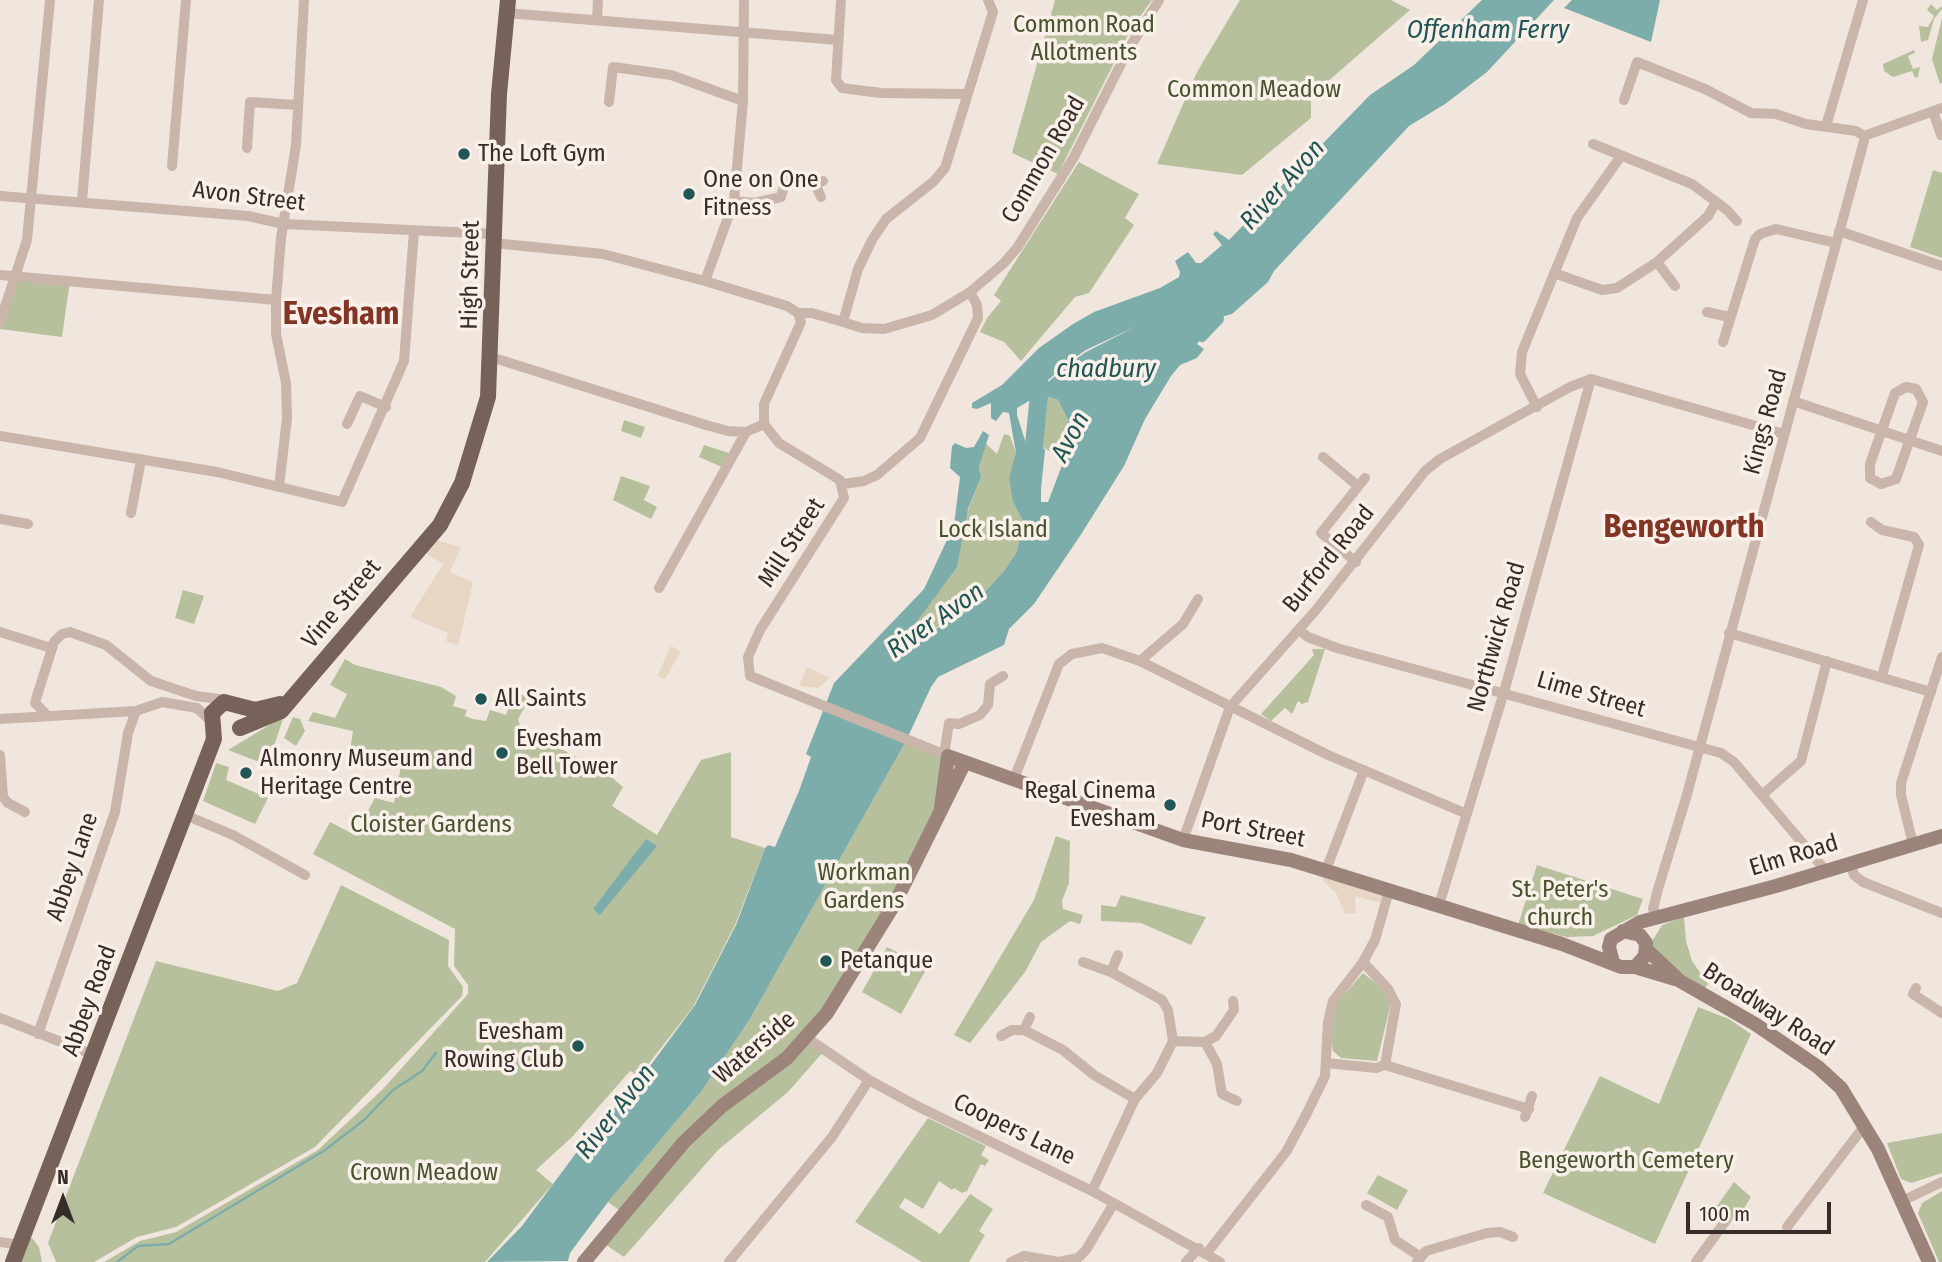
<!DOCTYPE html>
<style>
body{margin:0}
#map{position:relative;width:1942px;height:1262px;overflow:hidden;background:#f1e6dd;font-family:"Fira Sans Condensed",sans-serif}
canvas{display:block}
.north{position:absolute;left:28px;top:1164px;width:70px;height:70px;-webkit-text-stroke:5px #f9f0e9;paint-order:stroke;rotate:0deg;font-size:19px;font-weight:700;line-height:28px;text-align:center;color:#362c29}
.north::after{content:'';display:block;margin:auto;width:24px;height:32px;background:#362c29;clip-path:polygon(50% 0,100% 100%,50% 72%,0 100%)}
.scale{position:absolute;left:1686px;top:1202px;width:145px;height:32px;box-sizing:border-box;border:4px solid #362c29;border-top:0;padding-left:9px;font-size:21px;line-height:24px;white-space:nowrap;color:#362c29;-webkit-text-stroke:5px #f9f0e9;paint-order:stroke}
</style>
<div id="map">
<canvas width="1942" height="1262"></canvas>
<div class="north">N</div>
<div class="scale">100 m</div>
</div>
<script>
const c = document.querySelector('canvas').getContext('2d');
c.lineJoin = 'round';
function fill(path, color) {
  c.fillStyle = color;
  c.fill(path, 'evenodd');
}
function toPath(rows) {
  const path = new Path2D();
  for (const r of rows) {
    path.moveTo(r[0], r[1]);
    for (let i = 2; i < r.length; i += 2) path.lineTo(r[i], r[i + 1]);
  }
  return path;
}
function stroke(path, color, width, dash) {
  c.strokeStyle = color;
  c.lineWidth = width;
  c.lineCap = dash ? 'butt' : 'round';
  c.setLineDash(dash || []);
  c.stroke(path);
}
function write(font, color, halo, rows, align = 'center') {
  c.font = font + ' "Fira Sans Condensed",sans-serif';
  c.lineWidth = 7;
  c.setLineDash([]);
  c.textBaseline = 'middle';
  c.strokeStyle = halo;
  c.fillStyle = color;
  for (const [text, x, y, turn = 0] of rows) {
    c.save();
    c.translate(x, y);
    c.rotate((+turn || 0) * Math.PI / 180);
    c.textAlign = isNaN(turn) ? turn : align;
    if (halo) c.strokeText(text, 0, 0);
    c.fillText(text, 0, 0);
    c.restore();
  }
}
fill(toPath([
 [1055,0,1152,0,1131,29,1058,174,1012,153],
 [1240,0,1391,0,1410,10,1311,96,1311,118,1242,175,1157,164,1197,72],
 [1931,4,1937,10,1942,6,1942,9,1934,19,1928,40,1921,42,1919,26,1928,27,1934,16,1927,10],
 [1942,18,1942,83,1940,84,1932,59],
 [1914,50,1915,53,1908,56,1913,69,1920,67,1918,77,1915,78,1912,71,1893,77,1884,71,1883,64],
 [1079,162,1139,194,1125,218,1134,225,1089,293,1075,297,1021,361,1004,342,980,332,987,318,1001,301,994,295],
 [1933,170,1942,173,1942,258,1910,247],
 [16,276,70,281,62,337,0,329],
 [1046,396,1058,400,1068,420,1070,435,1051,452,1036,443],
 [624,420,645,427,641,438,621,431],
 [1004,434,1010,436,1016,453,1013,502,1024,523,1016,553,1004,571,966,612,932,630,908,653,899,653,895,640,933,600,981,477,979,468,985,443,997,454],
 [704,445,729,453,722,467,699,457],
 [621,476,650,486,644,500,657,507,651,519,613,500],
 [183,590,204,596,194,624,175,618],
 [1312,649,1325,649,1308,702,1302,704,1298,701,1292,714,1285,708,1271,721,1261,714,1314,655],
 [345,659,355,665,441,687,456,696,453,706,467,710,465,716,473,719,486,721,490,710,506,715,510,703,506,701,509,690,530,698,518,719,520,726,610,776,623,787,612,806,657,835,701,760,731,752,731,837,765,848,735,925,693,1007,639,1076,630,1071,572,1137,536,1170,553,1184,485,1262,104,1262,140,1241,176,1232,318,1150,383,1089,468,994,468,985,454,966,455,929,313,854,330,822,355,835,375,798,394,803,402,761,350,751,353,731,308,721,313,712,335,718,347,694,330,685],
 [284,716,270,758,259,762,228,750],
 [293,717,300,719,305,731,296,746,284,738],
 [906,741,948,756,928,838,807,1038,824,1051,788,1092,718,1150,624,1257,600,1241,623,1213,608,1202,701,1092,750,1019],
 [216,763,229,767,226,780,268,798,255,824,203,801],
 [1056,836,1070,841,1069,883,1062,901,1063,909,1083,915,1080,924,1070,921,1041,942,1025,972,970,1043,954,1035,1034,900],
 [1537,865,1643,899,1637,915,1593,936,1567,937,1518,925],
 [341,885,449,940,448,966,463,987,462,996,315,1147,176,1227,137,1237,94,1262,56,1262,48,1243,156,961,278,991,297,983],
 [1121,895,1206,917,1191,945,1141,923,1101,921,1101,905,1116,907],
 [1684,917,1686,941,1692,961,1708,984,1704,989,1662,960,1651,943,1662,925],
 [887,947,927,968,901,1014,862,992],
 [1363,973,1383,989,1391,1003,1377,1061,1341,1058,1333,1051,1331,1038,1335,1005],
 [1698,1007,1729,1019,1751,1034,1655,1244,1543,1193,1600,1076,1659,1104],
 [928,1118,986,1146,981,1155,989,1160,985,1166,981,1164,967,1191,962,1193,954,1188,952,1190,939,1181,923,1209,905,1198,899,1207,940,1234,970,1194,993,1209,979,1231,985,1235,969,1262,922,1262,855,1222],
 [1942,1133,1942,1173,1911,1183,1901,1179,1887,1143],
 [1378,1175,1408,1190,1397,1210,1367,1193],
 [1734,1182,1751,1197,1736,1221,1717,1206],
 [1942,1191,1942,1262,1939,1262,1918,1213,1922,1203],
 [27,1232,39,1247,42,1262,16,1262]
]), '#b7c09d');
fill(toPath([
 [429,538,461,547,450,572,473,582,458,646,446,641,448,633,410,617,443,564,418,548],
 [671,646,681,651,665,679,657,676],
 [807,667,830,678,818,688,799,686],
 [1326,870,1384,889,1380,903,1355,896,1356,913,1345,914,1336,893,1322,880]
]), '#e8d6c4');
fill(toPath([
 [1482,0,1554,0,1487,72,1445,104,1409,126,1274,271,1268,282,1232,314,1214,319,1197,344,1204,349,1197,358,1180,365,1171,376,1145,419,1124,466,1080,536,1034,604,1009,629,1004,645,938,677,931,687,906,741,750,1019,701,1092,608,1202,570,1253,568,1261,487,1262,522,1226,579,1149,642,1077,695,1005,736,925,765,848,768,845,775,847,799,791,811,757,806,754,834,683,924,589,954,525,960,477,950,468,952,446,955,443,966,448,974,447,983,431,989,435,979,467,981,477,968,509,957,567,916,623,897,640,899,653,908,653,932,631,966,612,1004,571,1016,553,1024,523,1013,502,1009,477,1016,453,1009,413,1003,412,996,421,991,418,991,403,977,409,972,408,972,403,1002,385,1039,348,1073,324,1094,312,1160,288,1179,277,1180,272,1175,261,1188,252,1196,263,1201,263,1222,245,1213,234,1216,231,1229,240,1370,95,1414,65],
 [1046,396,1058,400,1068,420,1070,434,1066,435,1067,452,1048,502,1041,502,1041,489,1045,450,1039,443,1033,442,1028,450,1017,415,1017,408,1034,398,1036,409,1044,409],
 [1572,0,1660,0,1651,42,1564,8],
 [646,839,657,846,600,915,593,909]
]), '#7dadab');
fill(toPath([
 [1137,326,1086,352,1069,364,1047,383,1044,397,1045,383,1067,363,1086,350]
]), '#f1e6dd');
stroke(toPath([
 [117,1262,138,1246,169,1244,325,1150,364,1120,393,1090,422,1071,436,1053]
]), '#7dadab', 2.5);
stroke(toPath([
 [1202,337,1219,319]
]), '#7dadab', 10);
stroke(toPath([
 [1032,465,1040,385]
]), '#7dadab', 18);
stroke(toPath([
 [841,0,836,80,842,88,881,93,967,94],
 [506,13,838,40],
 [597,20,598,0],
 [1624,100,1637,62,1705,89,1751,113,1776,114,1806,124,1856,131,1864,136,1864,141,1686,798,1658,889,1653,909,1658,917],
 [609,102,613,67,671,75,743,101],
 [1933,111,1941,135],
 [1826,126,1863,0],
 [1864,136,1942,108],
 [1593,144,1692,184,1727,210,1737,221],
 [247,148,250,102,298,105],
 [172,166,186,0],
 [815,184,821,197],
 [0,196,248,216,284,224,494,234],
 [82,201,99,0],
 [734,201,754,203,781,197,787,175,815,184,823,181],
 [1839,231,1942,266],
 [494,243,603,254,705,281,787,306,798,313],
 [1657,262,1675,286],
 [1554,273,1602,290,1617,288,1657,262,1708,216,1716,202],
 [0,275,276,300],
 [705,281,734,201,743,101,744,0],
 [1707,312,1729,317],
 [798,313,801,322,764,404,764,424,779,443,840,480,844,498,760,630,748,657,750,676,948,756],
 [798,313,812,313,843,322,858,269,872,240,886,219,933,182,945,168,993,12,988,0],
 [0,322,27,240,50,0],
 [843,322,862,328,884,329,932,315,970,292,1003,264,1017,248,1074,157,1128,50,1159,0],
 [1723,342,1755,239,1760,234,1776,229,1836,243],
 [491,357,706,425,728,431,746,432],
 [1906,387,1916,389,1923,402,1896,479,1881,484,1870,478,1870,464,1895,393,1906,387],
 [1793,401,1942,451],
 [1537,407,1520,374,1522,352,1577,218,1621,156],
 [347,424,360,396,386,407],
 [0,436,217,472,342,502,404,361,414,231],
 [1323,457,1358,486],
 [843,484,864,481,877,475,920,438,978,318,977,305,970,292],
 [279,487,287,418,286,383,276,334,276,300,281,238,296,145,304,0],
 [131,513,141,460],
 [0,519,28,524],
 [1871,522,1882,530,1914,537,1919,545,1882,676],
 [1356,562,1321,533,1365,478],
 [659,588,746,432,764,424],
 [1299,630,1308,637,1337,648,1721,753,1734,762,1826,871],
 [0,632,51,648],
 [1729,633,1931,692],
 [1140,661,1183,624,1198,599],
 [48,716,35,703,37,696,54,642,62,634,70,632,106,645,151,681,196,696,219,699,220,703],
 [0,719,136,711,162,702,197,708,211,721],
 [0,755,3,797,8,803,25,812],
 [944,755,949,723,959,724,980,715,988,705,990,684,1003,676],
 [1014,779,1059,664,1072,654,1102,648,1140,661,1328,755,1467,814],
 [1762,795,1801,761,1827,661],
 [185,815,233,835,305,875],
 [1183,840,1230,707,1316,610,1425,471,1440,459,1570,387,1591,379,1784,434],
 [1913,844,1901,795,1901,783,1942,657],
 [1850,862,1854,875,1863,882,1942,913],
 [1326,870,1364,770],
 [1439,905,1504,692,1591,379],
 [1083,962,1111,972,1162,1000,1168,1010,1173,1041,1157,1073,1135,1099,1092,1191],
 [1363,962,1375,940,1389,891],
 [1111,972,1118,955],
 [1916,988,1913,994,1942,1013],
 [0,1018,94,1055],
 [1024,1030,1030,1017],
 [38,1034,115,812,128,733,136,711],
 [1001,1036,1012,1030,1024,1030,1063,1050,1094,1075,1135,1099],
 [807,1038,869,1080,915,1105,1092,1191,1220,1262],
 [1173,1041,1205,1042,1216,1036,1234,1010,1233,1001],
 [1205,1042,1217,1064,1222,1094,1237,1101],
 [1385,1065,1529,1109],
 [1525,1117,1532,1096],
 [1900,1202,1942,1182],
 [1366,1205,1388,1217,1395,1240,1419,1256],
 [1787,1227,1865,1125],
 [0,1242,20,1245],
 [1207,1253,1286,1152,1306,1115,1325,1076,1328,1022,1333,1001,1363,962,1388,989,1396,1004,1385,1065,1376,1068,1326,1063],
 [729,1262,832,1137,869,1080],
 [1011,1262,1024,1256,1059,1262,1078,1258,1086,1250,1114,1203],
 [1186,1262,1199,1248],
 [1417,1262,1426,1251,1487,1233,1500,1232,1513,1237],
 [1696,1262,1727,1219]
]), '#c9b5a9', 10);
stroke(toPath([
 [941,808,948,756,1183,840,1291,860,1562,944,1621,967,1635,967,1645,956,1646,943,1640,935,1623,931],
 [1647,950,1680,981,1755,1024,1818,1067,1841,1088,1878,1149,1929,1262],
 [1613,962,1609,947,1611,939,1640,922,1776,886,1942,836],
 [1635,967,1675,979],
 [584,1262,684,1142,722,1106,787,1058,827,1013,895,903,965,762]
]), '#9c847a', 14);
stroke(toPath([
 [240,728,281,711,440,525,462,483,488,397,499,94,508,0],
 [13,1262,214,739,212,713,224,702,255,710,280,704]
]), '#77625a', 16);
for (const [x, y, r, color] of [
 [464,154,7,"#205655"],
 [689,194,7,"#205655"],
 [481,699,7,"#205655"],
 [502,753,7,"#205655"],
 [246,773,7,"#205655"],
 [1170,805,7,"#205655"],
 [826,961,7,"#205655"],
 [578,1046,7,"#205655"]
]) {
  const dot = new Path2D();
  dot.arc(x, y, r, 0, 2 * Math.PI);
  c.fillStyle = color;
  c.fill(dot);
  stroke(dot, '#f9f0e9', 2.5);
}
write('24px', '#48532d', '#f9f0e9', [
 ["Common Road",1084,25],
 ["Allotments",1084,53],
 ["Common Meadow",1254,90],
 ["Lock Island",993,530],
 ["Cloister Gardens",431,825],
 ["Workman",864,873],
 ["Gardens",864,901],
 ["St. Peter's",1560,890],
 ["church",1560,918],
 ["Bengeworth Cemetery",1626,1161],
 ["Crown Meadow",424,1173]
]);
write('24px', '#362c29', '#f9f0e9', [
 ["The Loft Gym",478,154],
 ["One on One",703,180],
 ["Fitness",703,208],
 ["All Saints",495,699],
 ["Evesham",516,739],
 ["Bell Tower",516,767],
 ["Almonry Museum and",260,759],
 ["Heritage Centre",260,787],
 ["Regal Cinema",1156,791,"right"],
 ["Evesham",1156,819,"right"],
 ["Petanque",840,961],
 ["Evesham",564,1032,"right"],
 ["Rowing Club",564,1060,"right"]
], 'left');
write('24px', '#362c29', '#f9f0e9', [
 ["Common Road",1044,160,-60],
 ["Avon Street",249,197,7],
 ["High Street",471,275,-89],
 ["Kings Road",1766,422,-75],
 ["Mill Street",792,543,-57],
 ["Burford Road",1329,559,-51],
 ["Vine Street",342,604,-50],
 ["Northwick Road",1497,637,-74],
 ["Lime Street",1591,695,16],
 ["Port Street",1253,830,11],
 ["Elm Road",1794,856,-17],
 ["Abbey Lane",73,867,-71],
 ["Abbey Road",90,1001,-70],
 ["Broadway Road",1768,1010,33],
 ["Waterside",755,1048,-40],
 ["Coopers Lane",1014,1130,26]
]);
write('italic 26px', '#205655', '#f9f0e9', [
 ["Offenham Ferry",1488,31],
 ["River Avon",1283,185,-48],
 ["chadbury",1106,370],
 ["Avon",1071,437,-62],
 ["River Avon",936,621,-35],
 ["River Avon",616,1112,-52]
]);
write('bold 32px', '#823425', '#f9f0e9', [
 ["Evesham",341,315],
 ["Bengeworth",1684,528]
]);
</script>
